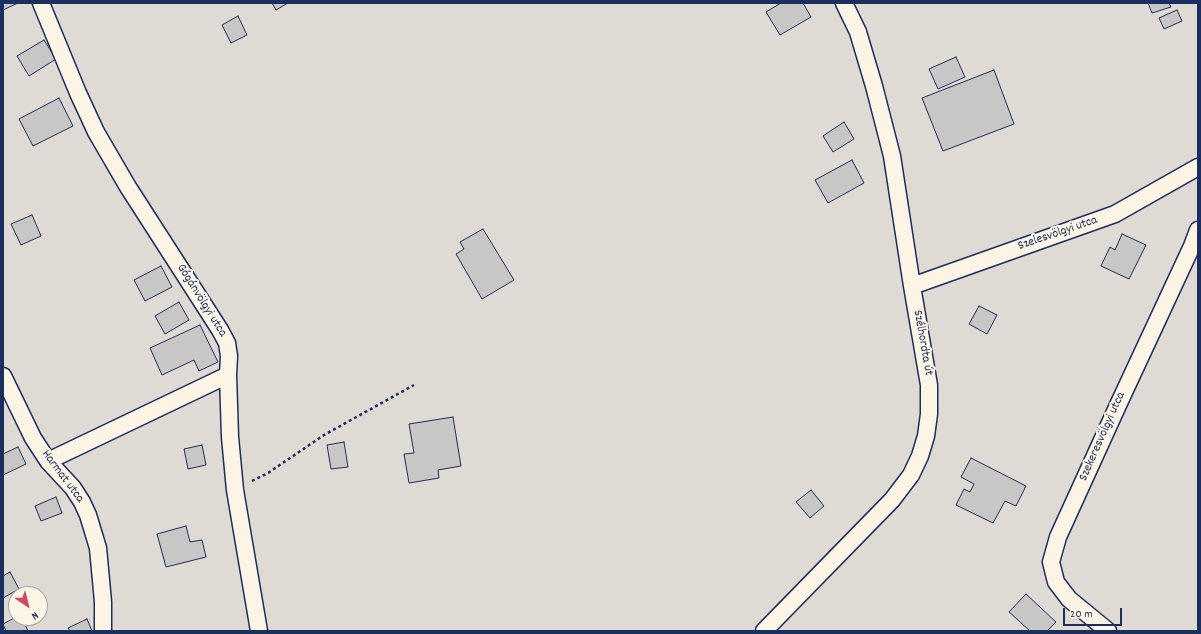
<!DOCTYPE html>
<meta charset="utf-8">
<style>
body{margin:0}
#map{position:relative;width:1201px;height:634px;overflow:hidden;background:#fcf5e5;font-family:Dekko,sans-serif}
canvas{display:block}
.frame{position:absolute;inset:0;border:4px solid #1b2f5e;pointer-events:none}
.north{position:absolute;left:8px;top:586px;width:40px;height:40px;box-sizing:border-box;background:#fcf5e5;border:1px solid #a2a6af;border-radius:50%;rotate:145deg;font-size:11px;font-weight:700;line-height:16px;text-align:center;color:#1b2f5e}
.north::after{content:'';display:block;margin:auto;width:14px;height:18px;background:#d1495b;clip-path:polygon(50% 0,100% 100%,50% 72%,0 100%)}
.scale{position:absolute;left:1063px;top:608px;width:59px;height:18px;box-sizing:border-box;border:2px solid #1b2f5e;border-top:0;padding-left:5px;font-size:12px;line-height:14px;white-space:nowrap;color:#1b2f5e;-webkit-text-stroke:3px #fcf5e5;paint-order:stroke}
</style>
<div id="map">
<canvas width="1201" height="634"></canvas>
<div class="frame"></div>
<div class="north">N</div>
<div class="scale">20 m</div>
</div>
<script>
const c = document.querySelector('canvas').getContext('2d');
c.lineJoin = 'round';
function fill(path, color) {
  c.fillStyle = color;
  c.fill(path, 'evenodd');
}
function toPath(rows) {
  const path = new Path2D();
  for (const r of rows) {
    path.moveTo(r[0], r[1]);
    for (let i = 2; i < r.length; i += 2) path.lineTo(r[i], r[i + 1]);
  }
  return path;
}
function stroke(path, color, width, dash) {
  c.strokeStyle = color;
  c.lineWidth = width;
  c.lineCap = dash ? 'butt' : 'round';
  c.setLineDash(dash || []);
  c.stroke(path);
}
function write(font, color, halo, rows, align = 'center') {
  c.font = font + ' Dekko,sans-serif';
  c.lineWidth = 4;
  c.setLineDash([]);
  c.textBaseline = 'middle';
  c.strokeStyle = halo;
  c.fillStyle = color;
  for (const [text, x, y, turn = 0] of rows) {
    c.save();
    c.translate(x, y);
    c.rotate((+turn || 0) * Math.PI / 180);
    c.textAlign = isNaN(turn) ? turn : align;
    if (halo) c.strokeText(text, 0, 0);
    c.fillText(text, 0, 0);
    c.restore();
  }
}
fill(toPath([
 [3,3,1198,3,1198,631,3,631],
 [16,594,40,594,40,618,16,618]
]), '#dfdbd4');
const building = toPath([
 [3,3,18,3,3,10,3,3],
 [272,3,288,3,276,10,272,3],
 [781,3,803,3,811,17,780,35,766,12,781,3],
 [1148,3,1169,3,1171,7,1152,13,1148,3],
 [1177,10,1182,21,1164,29,1159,18,1177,10],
 [238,16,247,35,231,43,222,25,238,16],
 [44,40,56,59,29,76,17,56,44,40],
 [956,57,965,77,938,89,929,69,956,57],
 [994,70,1014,124,943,151,922,98,994,70],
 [59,98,73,126,33,146,19,119,59,98],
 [844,122,854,139,833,152,823,136,844,122],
 [852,160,864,183,828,203,815,180,852,160],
 [32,215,41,236,21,245,11,224,32,215],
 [483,229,514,280,482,299,456,254,464,249,460,242,483,229],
 [1122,234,1146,245,1129,279,1101,266,1110,247,1115,250,1122,234],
 [161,266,172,287,145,301,134,280,161,266],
 [179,302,189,320,165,334,155,316,179,302],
 [979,306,997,315,987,334,969,324,979,306],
 [200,325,218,362,199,371,194,360,162,375,150,348,200,325],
 [453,417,461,466,438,470,439,478,409,483,404,454,414,453,409,424,453,417],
 [344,442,348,467,331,469,327,445,344,442],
 [202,445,206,465,188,469,184,449,202,445],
 [18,447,26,464,3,475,3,454,18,447],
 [971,458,1026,486,1016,506,1005,501,993,523,956,505,964,489,970,492,974,484,961,477,971,458],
 [811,490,824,506,810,518,796,502,811,490],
 [56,497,62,513,41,521,35,506,56,497],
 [186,526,190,542,202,540,206,557,166,567,157,534,186,526],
 [10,572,19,589,3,598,3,576,10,572],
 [1026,594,1056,622,1047,631,1030,631,1009,612,1026,594],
 [16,617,22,618,28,631,6,631,3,624,16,617],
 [87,619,92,631,70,631,68,628,87,619]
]);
fill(building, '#c8c7c6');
stroke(building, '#1b2f5e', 1);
const minor = toPath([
 [41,3,78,93,96,132,128,187,220,330,227,343,229,356,228,375,230,437,235,490,259,631],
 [912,286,1115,214,1198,167],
 [3,376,33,438,48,461,73,488,82,502,88,515,98,548,103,602,103,631],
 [48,461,228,375],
 [764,631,892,500,911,475,920,456,926,436,929,414,929,385,912,286,892,156,874,86,858,32,844,3],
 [1108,631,1069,599,1056,582,1051,562,1058,537,1119,403,1192,246,1198,230]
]);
stroke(minor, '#1b2f5e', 19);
stroke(toPath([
 [252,481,268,473,324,435,414,385]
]), '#1b2f5e', 2.5, [3, 3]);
stroke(minor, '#fcf5e5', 16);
write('13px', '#1b2f5e', '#fcf5e5', [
 ["Szelesvölgyi utca",1058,234,-19],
 ["Gógánvölgyi utca",201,301,58],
 ["Szélhordta út",922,343,80],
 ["Szekeresvölgyi utca",1103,437,-66],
 ["Harmat utca",62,477,53]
]);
</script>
